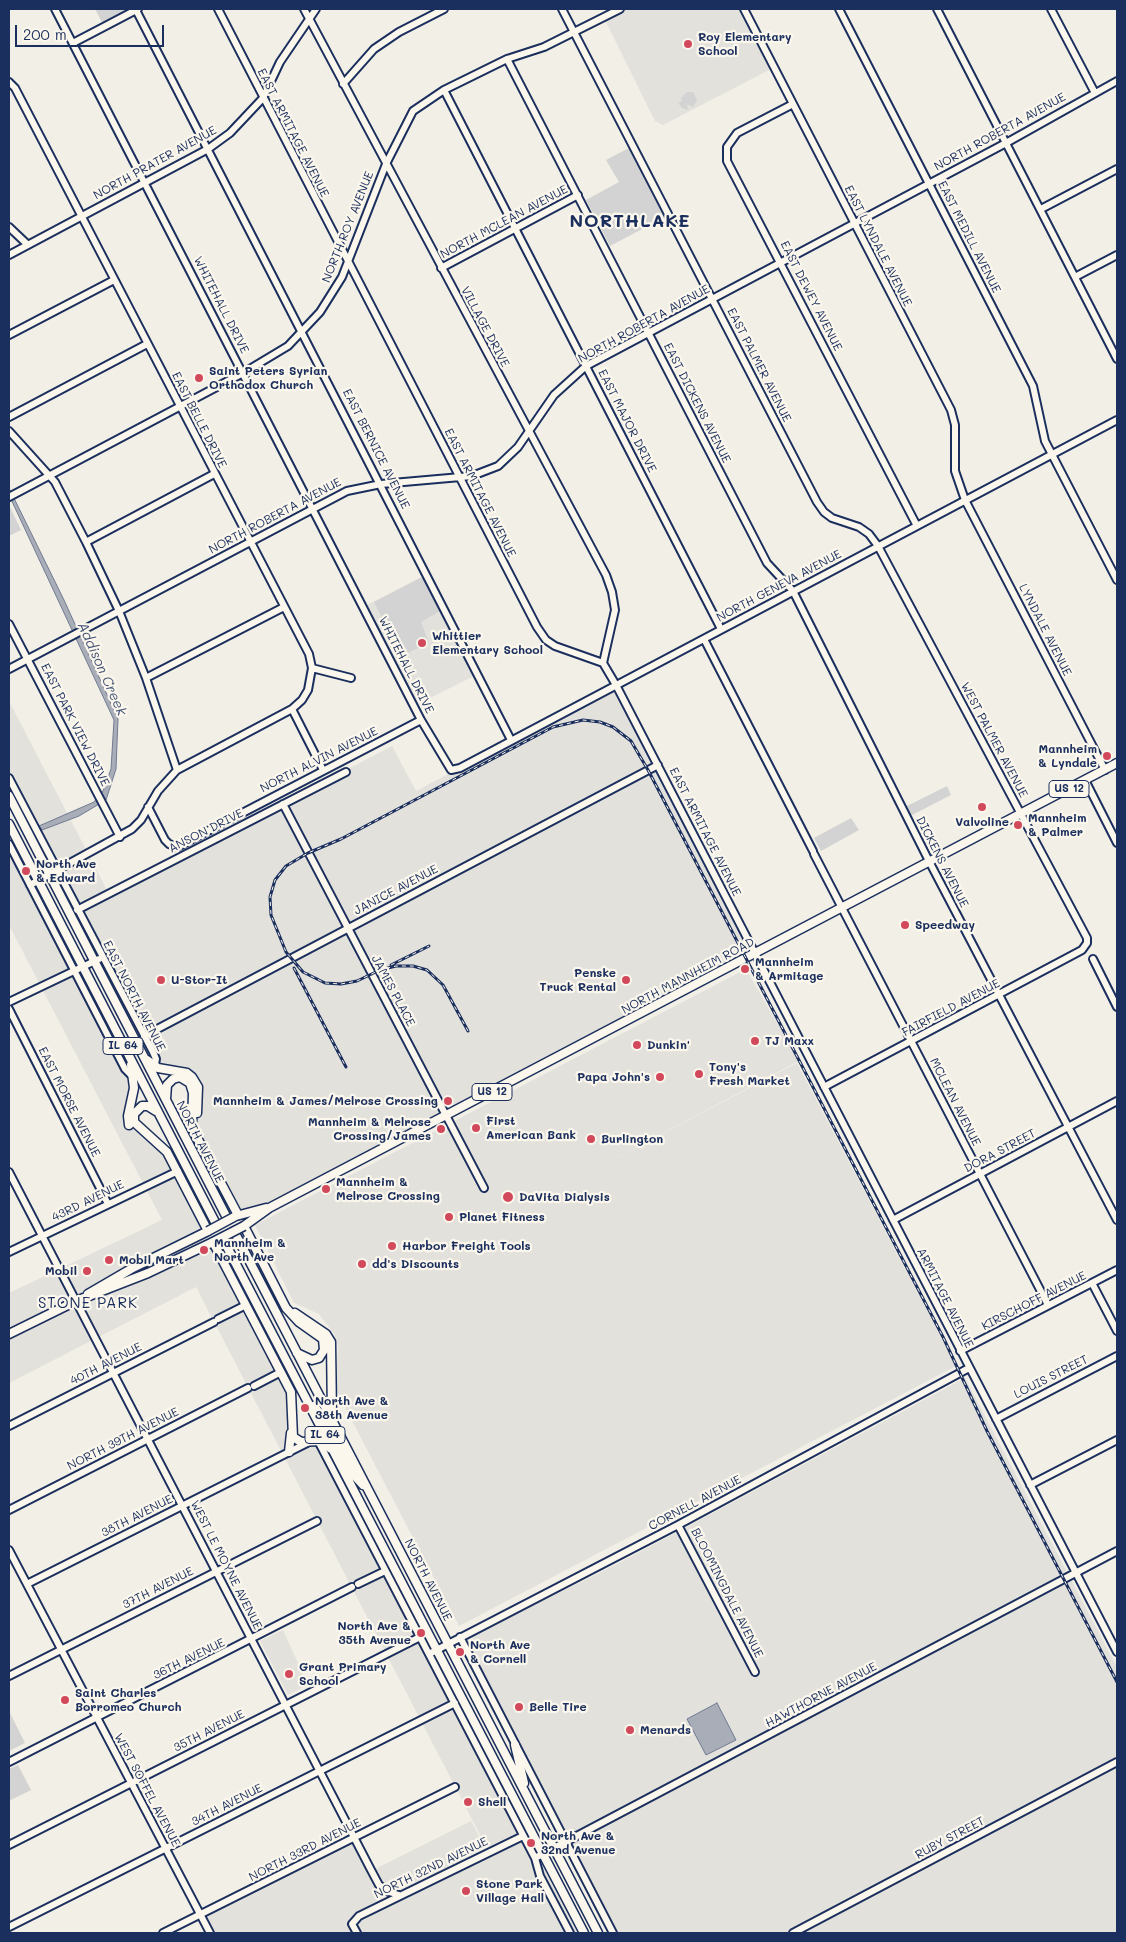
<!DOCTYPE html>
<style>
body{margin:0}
#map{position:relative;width:1126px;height:1942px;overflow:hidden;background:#f2efe6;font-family:Mali,sans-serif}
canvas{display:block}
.frame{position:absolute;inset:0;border:10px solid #1b2f5e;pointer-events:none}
.scale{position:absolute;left:15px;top:25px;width:149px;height:22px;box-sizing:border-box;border:2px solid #1b2f5e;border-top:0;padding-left:6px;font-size:15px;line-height:18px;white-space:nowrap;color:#1b2f5e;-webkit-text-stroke:4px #fbf7ec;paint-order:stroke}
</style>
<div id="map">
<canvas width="1126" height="1942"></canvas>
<div class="frame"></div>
<div class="scale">200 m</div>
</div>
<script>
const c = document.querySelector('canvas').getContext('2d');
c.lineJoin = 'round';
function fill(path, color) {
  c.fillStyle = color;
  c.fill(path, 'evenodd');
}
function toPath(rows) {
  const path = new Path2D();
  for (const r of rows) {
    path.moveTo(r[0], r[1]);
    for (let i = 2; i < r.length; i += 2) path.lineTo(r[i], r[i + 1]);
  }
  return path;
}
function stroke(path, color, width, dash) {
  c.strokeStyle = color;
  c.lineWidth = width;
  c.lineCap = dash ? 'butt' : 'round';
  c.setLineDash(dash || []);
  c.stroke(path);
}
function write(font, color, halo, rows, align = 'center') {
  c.font = font + ' Mali,sans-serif';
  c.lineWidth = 4.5;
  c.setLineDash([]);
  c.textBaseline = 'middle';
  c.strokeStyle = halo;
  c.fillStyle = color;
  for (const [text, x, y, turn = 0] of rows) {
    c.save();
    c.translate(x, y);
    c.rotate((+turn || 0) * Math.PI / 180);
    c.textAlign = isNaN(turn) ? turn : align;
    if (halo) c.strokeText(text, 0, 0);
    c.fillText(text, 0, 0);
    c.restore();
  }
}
fill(toPath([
 [626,9,741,9,771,69,663,125,655,121,605,20],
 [424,576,476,675,418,704,367,605],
 [616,685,754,954,242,1222,200,1143,196,1123,196,1082,158,1068,156,1059,78,911,69,912,9,796,9,701,109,894,392,746,416,791],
 [9,844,132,1078,131,1128,163,1146,291,1392,289,1451,319,1441,523,1836,489,1852,196,1287,9,1383,9,1293,162,1220,9,925],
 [746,969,799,1061,546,1195,797,1063,956,1366,459,1626,336,1390,338,1346,334,1334,319,1314,294,1303,255,1225],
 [965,1378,1117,1667,1117,1933,611,1933,464,1640,619,1563],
 [283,1630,308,1685,288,1695,260,1641],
 [471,1821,490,1856,529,1837,580,1933,213,1933,204,1918,352,1841,369,1872]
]), '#e2e1dc');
fill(toPath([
 [95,9,132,9,103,24],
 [687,92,693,92,697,100,693,107,687,104,688,110,682,108,678,103,682,101,681,98],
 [629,148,665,217,610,246,586,200,619,182,606,160],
 [9,505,21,530,9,536],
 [424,576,442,610,421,622,429,643,401,656,374,602],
 [947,786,951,795,910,816,905,807],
 [851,818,859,830,821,851,814,838],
 [9,1711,25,1743,9,1751],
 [18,1765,31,1790,9,1801,9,1769]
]), '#d2d3d2');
const water = toPath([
 [9,488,64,600,118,719,116,769,106,800,79,816,42,830,39,826,94,802,103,791,111,769,114,720,9,495,9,488],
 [717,1703,736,1740,706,1755,687,1719,717,1703]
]);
fill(water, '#a9adb7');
stroke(water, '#707b93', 1);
const minor = toPath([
 [55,9,421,720,451,770,460,768,1117,420],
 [218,9,537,627,546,640,555,646,603,663,616,685,1117,1652],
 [304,9,606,575,612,592,615,610,603,663],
 [562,9,817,502,824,512,832,518,859,527,869,534,878,546,1087,938,1087,943,1082,950,824,1087],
 [744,9,951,410,955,425,955,471,965,500,1105,770],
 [839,9,1033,386,1045,441,1117,580],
 [937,9,1117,359],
 [1051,9,1095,93],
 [136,10,511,740],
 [73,43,138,9],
 [507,59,767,563,793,591,930,863,1117,1220],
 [9,82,15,88,309,654,312,668,308,690,302,700,292,709,323,770],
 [343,84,374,49,399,32,444,9],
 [444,90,721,629],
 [793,104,737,133,727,147,727,161,917,526],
 [1041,209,1117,169],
 [9,227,28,245],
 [9,255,208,149,230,133,263,98,280,62,316,9],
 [441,268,578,195],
 [1075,277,1117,255],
 [9,335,114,280],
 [9,417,147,344],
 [9,431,55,482,86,542,119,611,146,678,177,770],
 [9,497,243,373,288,346,320,312,342,277,386,164,413,111,444,90,507,59,544,47,620,9],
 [86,542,214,474],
 [9,624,120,837],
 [704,639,813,851],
 [312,668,351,678],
 [9,669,347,491,381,484,472,476,498,466,518,447,554,395,586,366,1006,143,1117,81],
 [146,678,284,607],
 [9,778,153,1052,156,1059,154,1069],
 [1085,780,1117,843],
 [283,804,484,1188],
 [148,807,165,840,169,844,177,847,421,720],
 [9,844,125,1069,134,1078],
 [814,854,1048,1305],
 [30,885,132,829,141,820,158,791,177,770,292,709],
 [77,910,346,772],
 [1093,959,1117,1007],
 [9,1002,99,959],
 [9,1009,108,1204],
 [144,1036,658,765],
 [9,1172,371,1870,379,1885,389,1892,399,1895],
 [893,1220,1117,1101],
 [9,1252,178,1171],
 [1092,1283,1117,1331],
 [218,1319,246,1305],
 [960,1351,1117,1270],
 [254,1386,281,1372],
 [996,1419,1117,1356],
 [9,1426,214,1322],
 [315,1435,535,1858,540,1876,570,1933],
 [1030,1485,1117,1440],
 [9,1510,248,1388],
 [678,1525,755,1672],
 [9,1550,210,1933],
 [27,1584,307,1443],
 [358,1584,385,1571],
 [460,1637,613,1933],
 [429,1654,678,1525,969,1368],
 [9,1676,317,1521],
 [9,1762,352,1587],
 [9,1845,420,1637],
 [535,1858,1117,1551],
 [9,1927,455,1703],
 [163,1933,455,1787],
 [357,1933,352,1924,359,1916,523,1836],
 [793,1933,1117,1762]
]);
const major = toPath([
 [9,796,226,1216],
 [9,824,215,1222],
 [147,1060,158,1068,187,1073,192,1077,198,1087,197,1113],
 [166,1099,167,1085,173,1079,180,1077,190,1083,193,1093,192,1124,195,1134,238,1215],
 [129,1125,128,1116,134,1088,131,1065],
 [236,1216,266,1208],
 [237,1237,598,1933],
 [225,1243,584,1933],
 [88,1294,131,1269,208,1231,167,1152,134,1122,134,1114,142,1106,148,1106,156,1111],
 [295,1313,326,1334,331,1342,332,1416],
 [9,1334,76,1301,148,1273,213,1242,291,1392,293,1437,301,1442,319,1441,331,1449],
 [297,1353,312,1360,319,1358,324,1350,323,1339,299,1322,286,1308,244,1226,269,1208,1117,763],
 [314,1406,326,1422,353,1474,363,1485],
 [289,1452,291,1433],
 [515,1745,524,1783]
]);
stroke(minor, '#1b2f5e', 10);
stroke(major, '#1b2f5e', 11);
stroke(minor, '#fbf7ec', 6);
stroke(major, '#fbf7ec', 8);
const rail = toPath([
 [391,965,429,946],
 [294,968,346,1067],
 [468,1031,443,985,427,970,413,966,396,966,380,970,357,981,341,984,325,983,303,972,286,952,271,915,270,897,275,880,286,866,308,853,341,839,553,727,583,720,600,722,613,727,631,741,648,770,943,1337,987,1431,1117,1682]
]);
stroke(rail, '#1b2f5e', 3);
stroke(rail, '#fbf7ec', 1, [4]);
const majorBridge = toPath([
 [208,1231,234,1217],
 [213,1242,244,1226]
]);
stroke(majorBridge, '#1b2f5e', 11, []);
stroke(majorBridge, '#fbf7ec', 8);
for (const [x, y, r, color] of [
 [688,44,5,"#d1495b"],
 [199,378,5,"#d1495b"],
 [422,643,5,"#d1495b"],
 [1107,756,5,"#d1495b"],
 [982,807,5,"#d1495b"],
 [1018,825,5,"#d1495b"],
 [26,871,5,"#d1495b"],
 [905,925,5,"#d1495b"],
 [745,969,5,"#d1495b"],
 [161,980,5,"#d1495b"],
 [626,980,5,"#d1495b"],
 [755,1041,5,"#d1495b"],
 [637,1045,5,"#d1495b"],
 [699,1074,5,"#d1495b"],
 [660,1077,5,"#d1495b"],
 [448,1101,5,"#d1495b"],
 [476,1128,5,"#d1495b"],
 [441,1129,5,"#d1495b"],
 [591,1139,5,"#d1495b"],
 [326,1189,5,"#d1495b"],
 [508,1197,6,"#d1495b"],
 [449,1217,5,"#d1495b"],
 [392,1246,5,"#d1495b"],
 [204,1250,5,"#d1495b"],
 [109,1260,5,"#d1495b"],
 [362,1264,5,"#d1495b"],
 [87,1271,5,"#d1495b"],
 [305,1408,5,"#d1495b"],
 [421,1633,5,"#d1495b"],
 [460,1652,5,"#d1495b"],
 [289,1674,5,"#d1495b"],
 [65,1700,5,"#d1495b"],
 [519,1707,5,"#d1495b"],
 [630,1730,5,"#d1495b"],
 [468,1802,5,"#d1495b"],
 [531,1843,5,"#d1495b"],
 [466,1891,5,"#d1495b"]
]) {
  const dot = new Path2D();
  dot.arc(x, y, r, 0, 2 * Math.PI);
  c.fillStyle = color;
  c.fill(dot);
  stroke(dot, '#fbf7ec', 2);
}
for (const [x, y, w] of [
 [1069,789,40],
 [123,1046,40],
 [492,1092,40],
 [325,1435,40]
]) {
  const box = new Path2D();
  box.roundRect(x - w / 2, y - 8.5, w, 17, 4);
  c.fillStyle = '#fbf7ec';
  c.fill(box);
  stroke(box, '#1b2f5e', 1);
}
write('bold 11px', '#1b2f5e', null, [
 ["US 12",1069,789],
 ["IL 64",123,1046],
 ["US 12",492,1092],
 ["IL 64",325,1435]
]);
write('bold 12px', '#1b2f5e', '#fbf7ec', [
 ["Roy Elementary",698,37],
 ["School",698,51],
 ["Saint Peters Syrian",209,371],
 ["Orthodox Church",209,385],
 ["Whittier",432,636],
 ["Elementary School",432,650],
 ["Mannheim",1097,749,"right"],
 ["& Lyndale",1097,763,"right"],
 ["Mannheim",1028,818],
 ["& Palmer",1028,832],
 ["Valvoline",982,822,"center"],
 ["North Ave",36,864],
 ["& Edward",36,878],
 ["Speedway",915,925],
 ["Mannheim",755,962],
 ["& Armitage",755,976],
 ["Penske",616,973,"right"],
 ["Truck Rental",616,987,"right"],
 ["U-Stor-It",171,980],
 ["TJ Maxx",765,1041],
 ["Dunkin'",647,1045],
 ["Tony's",709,1067],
 ["Fresh Market",709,1081],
 ["Papa John's",650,1077,"right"],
 ["Mannheim & James/Melrose Crossing",438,1101,"right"],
 ["First",486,1121],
 ["American Bank",486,1135],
 ["Mannheim & Melrose",431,1122,"right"],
 ["Crossing/James",431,1136,"right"],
 ["Burlington",601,1139],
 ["Mannheim &",336,1182],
 ["Melrose Crossing",336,1196],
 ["DaVita Dialysis",519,1197],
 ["Planet Fitness",459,1217],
 ["Mannheim &",214,1243],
 ["North Ave",214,1257],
 ["Harbor Freight Tools",402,1246],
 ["Mobil Mart",119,1260],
 ["dd's Discounts",372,1264],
 ["Mobil",77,1271,"right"],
 ["North Ave &",315,1401],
 ["38th Avenue",315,1415],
 ["North Ave &",411,1626,"right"],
 ["35th Avenue",411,1640,"right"],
 ["North Ave",470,1645],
 ["& Cornell",470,1659],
 ["Grant Primary",299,1667],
 ["School",299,1681],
 ["Saint Charles",75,1693],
 ["Borromeo Church",75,1707],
 ["Belle Tire",529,1707],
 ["Menards",640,1730],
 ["Shell",478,1802],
 ["North Ave &",541,1836],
 ["32nd Avenue",541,1850],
 ["Stone Park",476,1884],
 ["Village Hall",476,1898]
], 'left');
write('12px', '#1b2f5e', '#fbf7ec', [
 ["NORTH ROBERTA AVENUE",1000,132,-29],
 ["EAST ARMITAGE AVENUE",293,133,63],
 ["NORTH PRATER AVENUE",155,163,-29],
 ["NORTH MCLEAN AVENUE",504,222,-28],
 ["NORTH ROY AVENUE",348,227,-68],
 ["EAST MEDILL AVENUE",969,237,63],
 ["EAST LYNDALE AVENUE",878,246,63],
 ["EAST DEWEY AVENUE",811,296,63],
 ["WHITEHALL DRIVE",221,305,63],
 ["NORTH ROBERTA AVENUE",644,324,-29],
 ["VILLAGE DRIVE",485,327,62],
 ["EAST PALMER AVENUE",759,365,63],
 ["EAST DICKENS AVENUE",697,403,63],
 ["EAST BELLE DRIVE",199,420,63],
 ["EAST MAJOR DRIVE",627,421,63],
 ["EAST BERNICE AVENUE",376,449,63],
 ["EAST ARMITAGE AVENUE",480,493,63],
 ["NORTH ROBERTA AVENUE",275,516,-28],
 ["NORTH GENEVA AVENUE",779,586,-28],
 ["LYNDALE AVENUE",1045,630,63],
 ["WHITEHALL DRIVE",406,665,63],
 ["EAST PARK VIEW DRIVE",75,725,63],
 ["WEST PALMER AVENUE",994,740,62],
 ["NORTH ALVIN AVENUE",319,760,-27],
 ["ANSON DRIVE",206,831,-27],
 ["EAST ARMITAGE AVENUE",705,832,63],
 ["DICKENS AVENUE",942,862,63],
 ["JANICE AVENUE",396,890,-28],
 ["NORTH MANNHEIM ROAD",688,976,-28],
 ["JAMES PLACE",393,991,62],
 ["EAST NORTH AVENUE",134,996,63],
 ["FAIRFIELD AVENUE",951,1008,-28],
 ["EAST MORSE AVENUE",69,1102,63],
 ["MCLEAN AVENUE",955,1102,63],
 ["NORTH AVENUE",200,1142,63],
 ["DORA STREET",1000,1151,-28],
 ["43RD AVENUE",88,1201,-26],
 ["ARMITAGE AVENUE",945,1298,63],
 ["KIRSCHOFF AVENUE",1034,1301,-27],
 ["40TH AVENUE",106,1364,-27],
 ["LOUIS STREET",1051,1377,-27],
 ["NORTH 39TH AVENUE",123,1439,-27],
 ["CORNELL AVENUE",695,1503,-28],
 ["38TH AVENUE",137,1516,-27],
 ["WEST LE MOYNE AVENUE",226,1565,63],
 ["NORTH AVENUE",428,1580,63],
 ["37TH AVENUE",158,1588,-27],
 ["BLOOMINGDALE AVENUE",727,1593,63],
 ["36TH AVENUE",189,1659,-26],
 ["HAWTHORNE AVENUE",821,1695,-28],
 ["35TH AVENUE",209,1731,-27],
 ["WEST SOFFEL AVENUE",147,1790,62],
 ["34TH AVENUE",227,1805,-27],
 ["RUBY STREET",950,1838,-28],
 ["NORTH 33RD AVENUE",305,1850,-27],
 ["NORTH 32ND AVENUE",431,1868,-26]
]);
write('italic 14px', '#465579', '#fbf7ec', [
 ["Addison Creek",102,669,66]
]);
c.letterSpacing = '1px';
write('15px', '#1b2f5e', '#fbf7ec', [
 ["STONE PARK",88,1303]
]);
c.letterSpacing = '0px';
c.letterSpacing = '1px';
write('bold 18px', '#1b2f5e', '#fbf7ec', [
 ["NORTHLAKE",630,221]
]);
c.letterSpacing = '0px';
</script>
